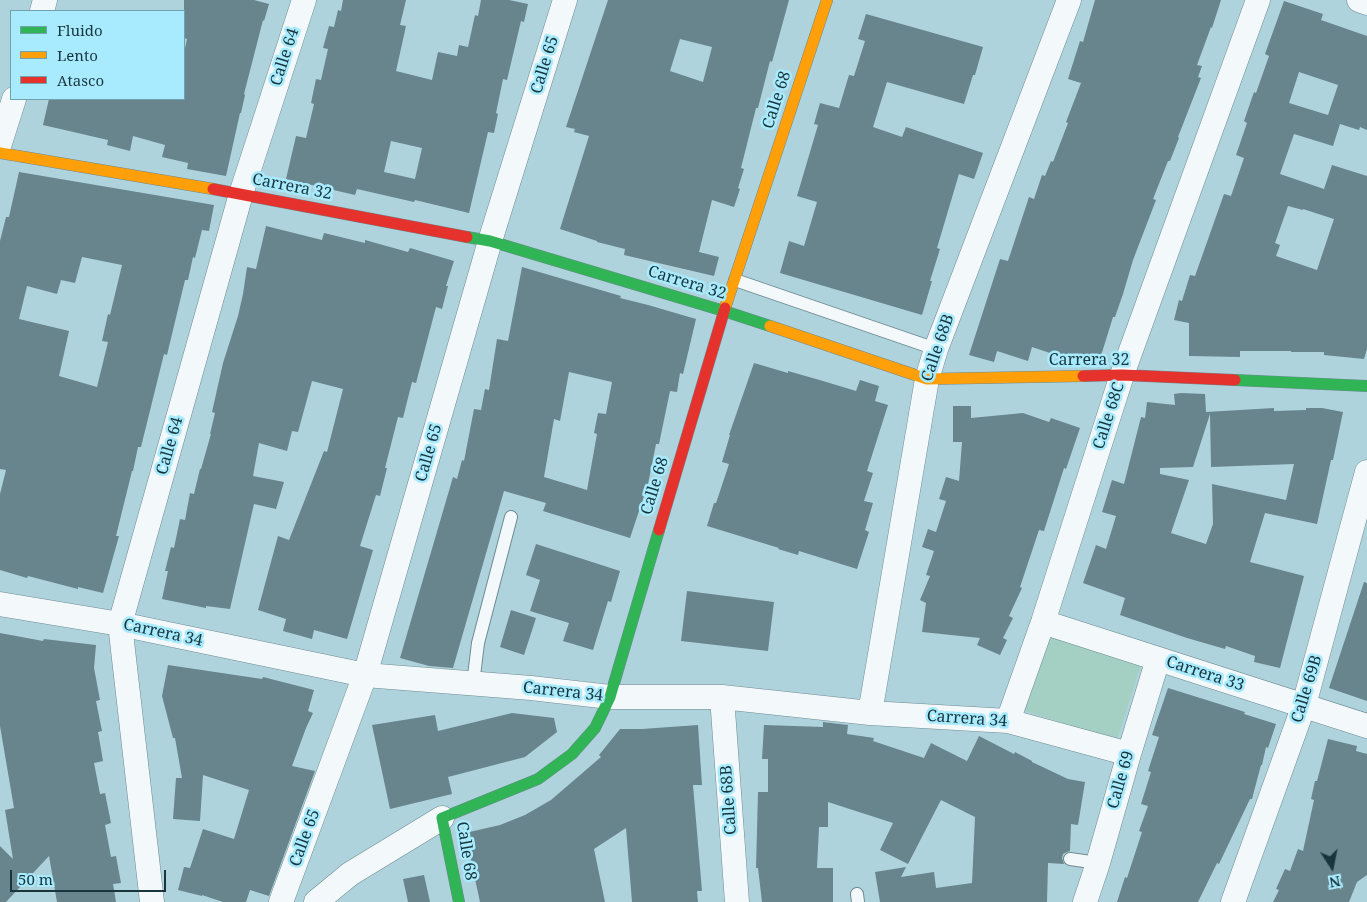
<!DOCTYPE html>
<style>
body{margin:0}
#map{position:relative;width:1367px;height:902px;overflow:hidden;background:#afd3dd;font-family:"Noto Serif",serif}
canvas{display:block}
.legend{position:absolute;left:10px;top:10px;width:175px;height:90px;box-sizing:border-box;background:#a8ebfe;border:1px solid #6fa2b0;margin:0;padding:6px 9px;list-style:none;font-size:15px;color:#19353c}
.legend li{display:flex;align-items:center;gap:10px;height:25px}
.legend b{width:25px;border:1px solid #6fa2b0}
.north{position:absolute;left:1307px;top:842px;width:50px;height:50px;-webkit-text-stroke:4px #a8ebfe;paint-order:stroke;rotate:169deg;font-size:14px;font-weight:700;line-height:20px;text-align:center;color:#19353c}
.north::after{content:'';display:block;margin:auto;width:18px;height:22px;background:#19353c;clip-path:polygon(50% 0,100% 100%,50% 72%,0 100%)}
.scale{position:absolute;left:10px;top:870px;width:156px;height:22px;box-sizing:border-box;border:2px solid #19353c;border-top:0;padding-left:6px;font-size:15px;line-height:18px;white-space:nowrap;color:#19353c;-webkit-text-stroke:4px #a8ebfe;paint-order:stroke}
</style>
<div id="map">
<canvas width="1367" height="902"></canvas>
<ul class="legend">
<li><b style="height:6px;background:#30b455"></b>Fluido</li>
<li><b style="height:6px;background:#ff9f0a"></b>Lento</li>
<li><b style="height:6px;background:#e5322d"></b>Atasco</li>
</ul>
<div class="north">N</div>
<div class="scale">50 m</div>
</div>
<script>
const c = document.querySelector('canvas').getContext('2d');
c.lineJoin = 'round';
function fill(path, color) {
  c.fillStyle = color;
  c.fill(path, 'evenodd');
}
function toPath(rows) {
  const path = new Path2D();
  for (const r of rows) {
    path.moveTo(r[0], r[1]);
    for (let i = 2; i < r.length; i += 2) path.lineTo(r[i], r[i + 1]);
  }
  return path;
}
function stroke(path, color, width, dash) {
  c.strokeStyle = color;
  c.lineWidth = width;
  c.lineCap = dash ? 'butt' : 'round';
  c.setLineDash(dash || []);
  c.stroke(path);
}
function write(font, color, halo, rows, align = 'center') {
  c.font = font + ' "Noto Serif",serif';
  c.lineWidth = 5;
  c.setLineDash([]);
  c.textBaseline = 'middle';
  c.strokeStyle = halo;
  c.fillStyle = color;
  for (const [text, x, y, turn = 0] of rows) {
    c.save();
    c.translate(x, y);
    c.rotate((+turn || 0) * Math.PI / 180);
    c.textAlign = isNaN(turn) ? turn : align;
    if (halo) c.strokeText(text, 0, 0);
    c.fillText(text, 0, 0);
    c.restore();
  }
}
fill(toPath([
 [1048,632,1143,659,1117,740,1019,709]
]), '#a4cfc3');
fill(toPath([
 [184,0,254,0,269,4,264,21,263,20,244,94,245,95,241,113,240,113,226,176,187,169,188,163,162,157,165,145,133,136,130,151,107,145,108,140,43,125,49,99,184,99,184,53,187,39,184,38],
 [343,0,406,0,400,25,406,26,396,71,432,80,438,52,457,56,459,45,468,47,475,15,478,16,481,0,509,0,528,4,524,22,521,21,507,80,503,79,496,113,498,114,494,133,488,132,469,213,415,200,414,202,357,189,355,195,286,179,296,136,306,138,314,104,311,103,316,79,321,80,328,49,323,48,329,26,334,27,338,10,341,11],
 [391,141,422,148,415,179,384,172],
 [608,0,789,0,772,62,770,61,758,108,756,108,741,168,744,169,738,188,740,189,734,207,712,200,699,252,719,257,714,276,624,255,625,249,597,242,597,241,560,229,589,136,574,132,575,129,566,127],
 [680,39,712,47,703,82,670,71],
 [1095,0,1221,0,1212,28,1211,27,1197,65,1202,66,1198,77,1201,78,1178,137,1179,138,1170,161,1168,161,1153,199,1156,200,1133,260,1123,294,1115,317,1113,317,1100,359,1063,355,1062,357,1032,347,1028,361,997,351,994,362,969,355,1000,259,1008,261,1029,197,1034,199,1042,175,1045,176,1051,161,1053,162,1068,123,1066,122,1081,83,1068,79,1080,41,1083,42],
 [1284,1,1323,14,1321,20,1367,36,1367,130,1360,127,1359,130,1340,124,1333,146,1294,134,1280,174,1324,189,1332,165,1367,176,1367,349,1364,359,1324,355,1324,352,1291,352,1291,351,1240,351,1240,357,1189,356,1189,323,1174,320,1179,300,1182,301,1190,275,1195,276,1224,194,1231,196,1244,158,1236,155,1247,123,1244,121,1254,92,1256,93,1269,56,1265,54],
 [1299,72,1338,85,1328,115,1289,103],
 [1288,206,1303,210,1303,209,1334,219,1317,270,1276,256,1280,245,1275,243],
 [866,14,983,47,975,75,973,75,964,104,887,82,873,127,902,137,906,127,983,153,974,179,959,174,937,248,940,249,930,281,932,281,922,315,780,273,789,241,804,246,817,202,797,196,818,125,814,124,820,103,839,108,849,75,854,76,865,41,858,39],
 [19,172,214,205,209,231,202,230,195,258,193,257,188,280,185,280,167,355,164,354,161,366,141,447,138,447,133,471,132,471,116,536,119,536,103,593,78,587,78,589,28,576,27,578,0,570,0,494,6,470,0,469,0,241,6,217,9,217],
 [82,257,122,265,110,315,108,314,102,341,108,342,97,387,59,376,69,331,19,319,27,286,57,294,61,280,75,283],
 [266,226,322,240,324,233,365,243,365,240,408,252,410,248,454,261,446,286,448,286,442,309,436,307,416,383,412,382,403,418,398,417,385,468,387,468,380,496,376,495,360,546,373,550,347,639,314,630,312,639,283,631,286,619,258,610,278,536,289,540,324,451,327,452,343,389,312,381,298,432,292,431,287,451,259,443,253,476,284,482,276,509,254,504,230,609,206,606,206,608,162,599,168,571,165,571,171,547,174,548,180,519,185,520,190,493,194,494,200,469,201,469,211,434,210,434,215,413,212,412,223,363,238,316,243,294,247,267,256,269],
 [522,267,621,296,620,298,648,305,696,319,683,374,680,373,677,392,670,391,659,444,656,444,646,494,645,493,630,538,543,511,546,503,504,491,453,668,429,666,400,658,453,477,457,479,462,460,464,461,474,409,481,410,485,389,489,390,497,339,508,341],
 [569,372,612,382,606,414,598,413,594,433,597,434,587,490,544,477,554,419,560,421],
 [754,363,788,373,788,371,823,381,856,391,860,380,879,386,875,401,888,405,867,471,873,473,864,501,873,503,865,530,869,532,857,569,799,551,798,555,778,549,779,548,707,526,714,503,716,503,729,464,722,462,730,435,729,435],
 [1181,393,1205,394,1206,412,1274,408,1274,411,1306,410,1306,408,1322,408,1343,412,1333,460,1331,460,1317,524,1265,513,1250,562,1304,576,1280,668,1254,662,1255,656,1226,646,1225,649,1187,638,1120,615,1125,598,1083,583,1096,545,1106,549,1116,516,1102,512,1112,480,1124,484,1141,417,1145,418,1147,402,1175,405,1174,394],
 [1210,414,1211,467,1294,464,1286,500,1212,484,1213,524,1206,544,1171,533,1189,480,1160,474,1160,468,1193,467],
 [953,406,971,406,971,418,1023,413,1049,422,1051,418,1080,428,1066,469,1064,468,1044,531,1039,530,1020,587,1022,588,1009,616,1013,618,1003,638,1007,640,1000,655,977,645,980,638,922,632,926,603,920,600,930,576,926,575,934,551,922,547,928,529,936,532,946,501,939,499,946,477,959,481,962,442,953,442],
 [536,544,620,571,611,602,608,601,593,650,563,641,569,623,530,611,540,580,526,575],
 [1364,582,1367,583,1367,701,1329,688],
 [687,591,774,602,768,651,681,641],
 [511,610,536,618,524,655,500,647],
 [0,633,43,641,44,639,96,645,94,668,100,700,96,701,102,731,98,732,103,761,94,763,100,794,105,793,111,823,105,825,111,857,116,856,121,883,113,884,116,902,57,902,49,856,6,902,0,902,0,846,13,859,5,810,14,808,0,726],
 [168,665,262,679,263,677,314,690,308,711,313,713,306,728,292,766,315,771,269,896,250,890,246,902,223,902,202,895,202,896,178,890,184,867,190,868,203,829,234,839,249,790,203,775,200,821,173,819,176,778,182,778,175,738,173,738,162,696],
 [1168,688,1245,712,1244,714,1276,724,1268,748,1266,747,1262,765,1261,765,1252,799,1250,799,1219,864,1217,863,1198,902,1117,902,1125,877,1127,878,1142,832,1139,831,1148,806,1141,804,1151,772,1148,771,1159,737,1152,735],
 [512,713,554,718,557,732,525,757,448,777,452,794,390,809,372,725,435,715,438,731],
 [823,722,848,725,847,734,874,738,873,741,924,758,931,743,967,761,979,736,1014,754,1015,752,1032,761,1032,762,1068,779,1085,782,1078,825,1071,824,1070,851,1067,852,1063,854,1062,858,1064,864,1048,863,1047,902,880,902,875,872,906,867,901,877,934,872,936,888,972,883,975,817,941,800,908,864,880,850,893,823,828,802,828,827,819,827,817,868,833,868,833,902,762,902,758,868,756,868,758,792,768,792,768,759,762,759,764,725,823,727],
 [698,725,702,785,693,785,702,891,697,891,698,902,632,902,626,828,594,849,605,902,480,902,465,833,500,825,525,815,551,800,601,757,599,755,620,729,642,729],
 [1328,739,1357,746,1356,751,1367,754,1367,875,1357,882,1349,902,1273,902,1279,890,1276,889,1285,869,1290,871,1298,849,1303,851,1314,800,1311,799,1315,781,1317,781],
 [424,875,430,902,408,902,403,879]
]), '#68848c');
const lane = toPath([
 [735,280,936,349],
 [473,684,478,643,511,517],
 [1070,859,1098,863],
 [857,894,858,902]
]);
const street = toPath([
 [1359,0,1367,3],
 [42,11,45,0],
 [0,143,14,99],
 [0,604,120,624,365,675,531,688,610,697,722,697,870,713,1008,721,1129,754],
 [1043,622,1367,726],
 [722,697,737,902],
 [870,713,927,379,936,349,1069,0],
 [1008,721,1043,622,1122,375,1258,0],
 [152,902,120,624,241,194,304,0],
 [281,902,365,675,490,241,565,0],
 [316,902,350,874,442,818],
 [1085,902,1098,863,1129,754,1158,659],
 [1233,902,1304,705,1367,472]
]);
const fast = toPath([
 [467,237,490,241,724,311,770,326],
 [1235,380,1367,386],
 [459,902,442,818,538,779,572,754,595,728,610,697,659,530]
]);
const slow = toPath([
 [0,153,213,189],
 [725,308,827,0],
 [770,326,927,379,1083,376]
]);
const jam = toPath([
 [213,189,467,237],
 [1083,376,1122,375,1235,380],
 [659,530,725,308]
]);
stroke(lane, '#6e8b92', 14);
stroke(street, '#6e8b92', 25);
stroke(fast, '#6e8b92', 12);
stroke(slow, '#6e8b92', 12);
stroke(jam, '#6e8b92', 12);
stroke(lane, '#f3f8fa', 12);
stroke(street, '#f3f8fa', 24);
stroke(fast, '#30b455', 11);
stroke(slow, '#ff9f0a', 11);
stroke(jam, '#e5322d', 11);
write('16px', '#19353c', '#a8ebfe', [
 ["Calle 64",285,57,-72],
 ["Calle 65",545,65,-73],
 ["Calle 68",777,100,-72],
 ["Carrera 32",292,187,11],
 ["Carrera 32",687,283,17],
 ["Calle 68B",938,348,-71],
 ["Carrera 32",1089,360],
 ["Calle 68C",1109,416,-72],
 ["Calle 64",170,446,-74],
 ["Calle 65",429,453,-74],
 ["Calle 68",655,486,-73],
 ["Carrera 34",163,633,12],
 ["Carrera 33",1205,674,18],
 ["Calle 69B",1307,689,-73],
 ["Carrera 34",563,692,6],
 ["Carrera 34",967,719,4],
 ["Calle 69",1121,780,-74],
 ["Calle 68B",729,800,-94],
 ["Calle 65",305,838,-70],
 ["Calle 68",466,851,81]
]);
</script>
